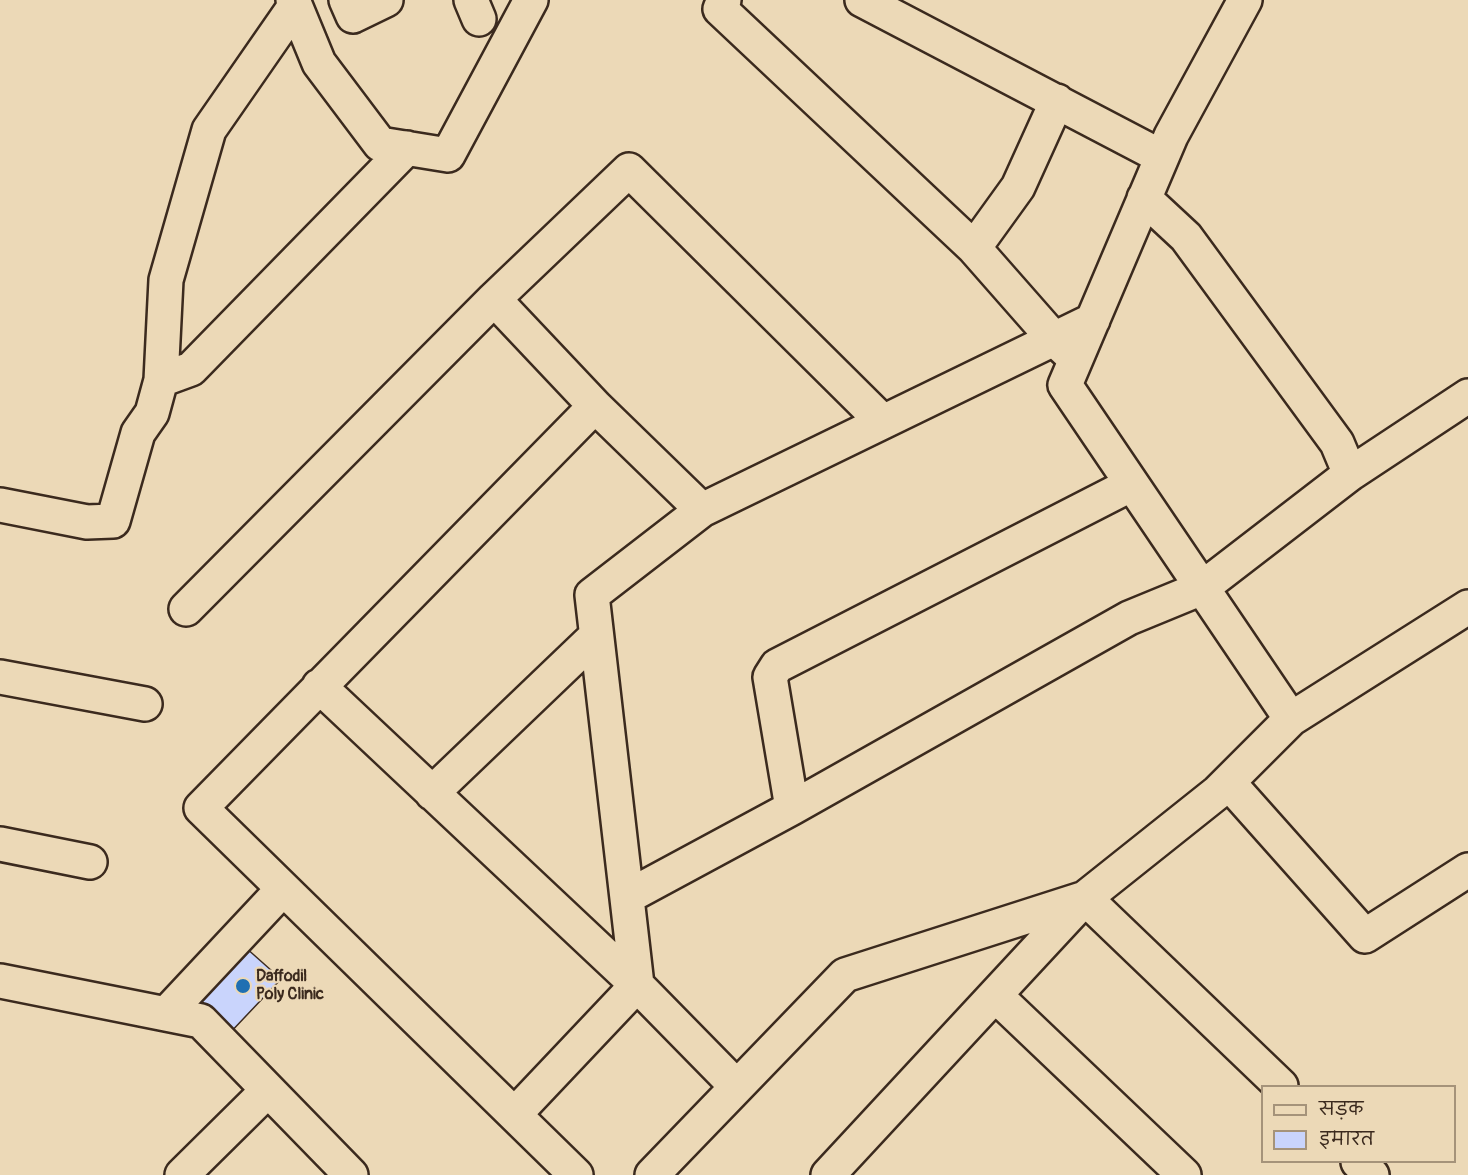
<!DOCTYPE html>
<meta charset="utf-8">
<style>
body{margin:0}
#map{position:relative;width:1468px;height:1175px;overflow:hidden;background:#ecd9b7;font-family:Pangolin,"Playpen Sans Deva",sans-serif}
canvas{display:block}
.legend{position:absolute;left:1261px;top:1085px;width:195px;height:78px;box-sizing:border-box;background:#ecd9b7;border:2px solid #a5937a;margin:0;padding:8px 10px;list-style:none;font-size:18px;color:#3b2a1e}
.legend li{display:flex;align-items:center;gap:12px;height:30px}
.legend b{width:30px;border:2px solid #a5937a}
</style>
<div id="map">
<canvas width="1468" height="1175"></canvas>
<ul class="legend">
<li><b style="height:8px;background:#ecd9b7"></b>सड़क</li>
<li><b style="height:16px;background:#c9d4fc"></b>इमारत</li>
</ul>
</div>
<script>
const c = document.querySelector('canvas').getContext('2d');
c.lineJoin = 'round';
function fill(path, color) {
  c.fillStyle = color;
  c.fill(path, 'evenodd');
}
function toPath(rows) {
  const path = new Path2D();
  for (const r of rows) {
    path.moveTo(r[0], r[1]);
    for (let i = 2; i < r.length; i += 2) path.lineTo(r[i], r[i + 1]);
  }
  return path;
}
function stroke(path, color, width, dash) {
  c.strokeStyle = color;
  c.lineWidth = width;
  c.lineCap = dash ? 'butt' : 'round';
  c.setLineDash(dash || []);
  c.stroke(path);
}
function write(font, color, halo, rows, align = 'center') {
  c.font = font + ' Pangolin,sans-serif';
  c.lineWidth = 4.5;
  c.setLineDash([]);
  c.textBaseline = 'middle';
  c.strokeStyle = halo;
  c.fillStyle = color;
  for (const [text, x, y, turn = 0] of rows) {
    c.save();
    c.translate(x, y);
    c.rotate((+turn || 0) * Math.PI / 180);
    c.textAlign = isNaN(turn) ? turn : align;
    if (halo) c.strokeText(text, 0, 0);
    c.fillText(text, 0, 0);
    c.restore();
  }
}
const building = toPath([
 [245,947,281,979,227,1036,193,1004,245,947]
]);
fill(building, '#c9d4fc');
stroke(building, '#3b2a1e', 1.5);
const minor = toPath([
 [293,0,319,63,380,144,448,155,531,0],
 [346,0,353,16,386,0],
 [471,0,479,19],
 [724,0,720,9,974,248,1054,339,1068,352],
 [862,0,1162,157],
 [1144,198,1186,237,1337,443,1350,474],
 [974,248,1018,187,1057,101],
 [494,299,595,406],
 [161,380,191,369,407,148],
 [0,505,87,522,113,521,138,433,152,413,161,380,166,280,209,130,295,6],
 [702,510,592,595,637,985,737,1087],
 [186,609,494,299,629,170,883,422],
 [0,677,145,704],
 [319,686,637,985,515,1114],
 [1291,719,1468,607],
 [1228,782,1365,936,1468,870],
 [432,793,596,636],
 [792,808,770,677,777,666,1132,484],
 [0,844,90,862],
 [627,897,792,808,1129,618,1202,588,1350,474,1468,396],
 [0,981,201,1021,351,1175],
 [995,995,1184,1175],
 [166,1014,283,889],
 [1358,1162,1372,1175],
 [182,1175,268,1090],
 [576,1175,201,808,595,406,702,510,1093,320],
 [652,1175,845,975,1085,898,1281,1086],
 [828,1175,1085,898,1218,792,1291,719,1065,385,1171,136,1245,0]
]);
stroke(minor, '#3b2a1e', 38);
stroke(minor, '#ecd9b7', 33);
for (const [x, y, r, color] of [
 [243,986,8,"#1f6fb2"]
]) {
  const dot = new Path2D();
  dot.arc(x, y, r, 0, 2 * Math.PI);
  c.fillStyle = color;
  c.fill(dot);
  stroke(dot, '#ecd9b7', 2);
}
write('bold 16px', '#3b2a1e', '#ecd9b7', [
 ["Daffodil",256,977],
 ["Poly Clinic",256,995]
], 'left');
</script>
